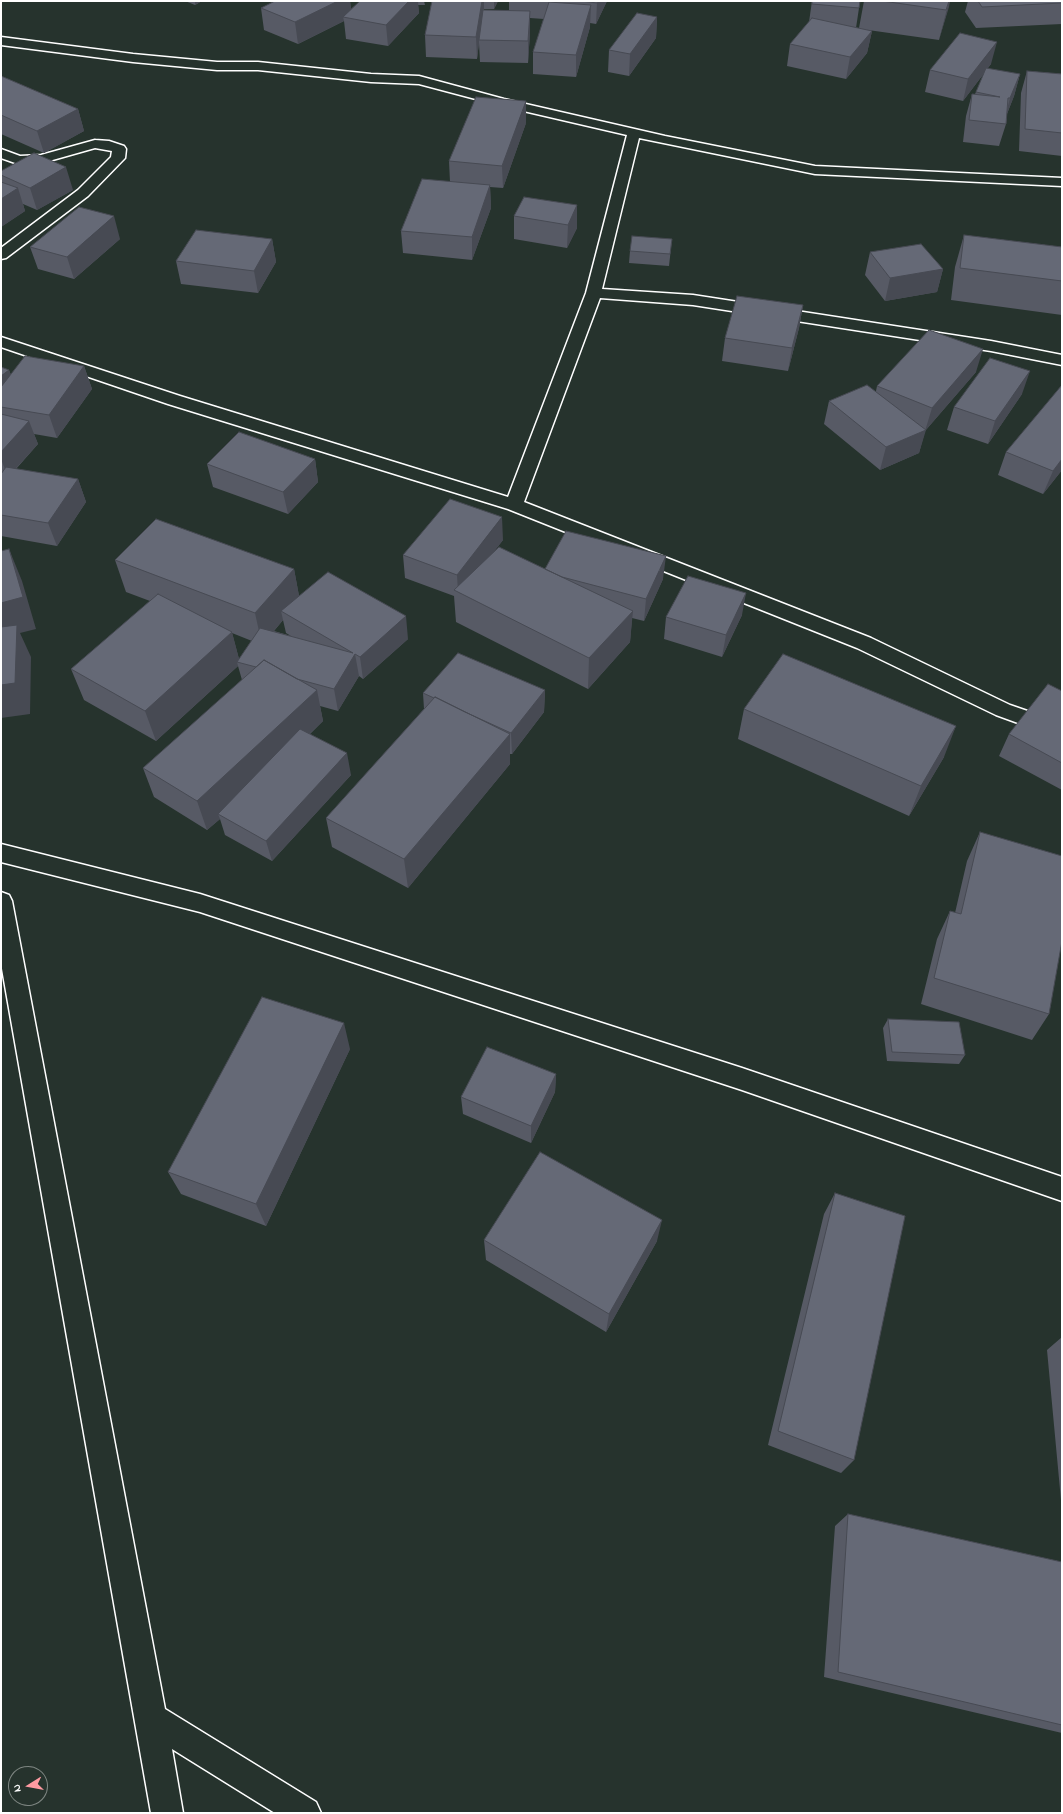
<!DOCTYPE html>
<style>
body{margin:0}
#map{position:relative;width:1063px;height:1814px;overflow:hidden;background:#26332d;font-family:"Indie Flower",sans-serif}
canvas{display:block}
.frame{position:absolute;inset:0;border:2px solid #fff;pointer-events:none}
.north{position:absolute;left:8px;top:1766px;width:40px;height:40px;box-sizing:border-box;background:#26332d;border:1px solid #7d8581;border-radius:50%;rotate:259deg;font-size:11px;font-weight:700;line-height:16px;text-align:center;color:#fff}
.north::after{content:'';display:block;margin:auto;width:14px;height:18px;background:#ff9aa2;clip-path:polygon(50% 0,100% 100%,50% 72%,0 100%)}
</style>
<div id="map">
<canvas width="1063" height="1814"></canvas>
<div class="frame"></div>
<div class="north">N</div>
</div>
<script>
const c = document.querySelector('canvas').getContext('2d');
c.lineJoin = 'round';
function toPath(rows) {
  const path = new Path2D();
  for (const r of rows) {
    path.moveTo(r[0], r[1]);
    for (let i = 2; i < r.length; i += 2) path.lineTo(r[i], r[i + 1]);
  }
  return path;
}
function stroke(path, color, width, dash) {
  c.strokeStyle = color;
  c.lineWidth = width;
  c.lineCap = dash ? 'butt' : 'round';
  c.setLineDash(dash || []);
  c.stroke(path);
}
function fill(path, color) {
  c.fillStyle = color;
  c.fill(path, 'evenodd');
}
const service = toPath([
 [95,140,109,141,124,146,126,149,125,158,88,196,6,258,1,259,1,248,78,190,111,157,112,151,95,148,42,163,18,164,1,158,1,149,20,156,41,155,95,140]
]);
const minor = toPath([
 [1,37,133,54,217,62,258,62,371,74,419,76,504,99,665,136,815,166,1062,178,1062,186,815,174,639,138,602,289,693,295,991,341,1062,355,1062,365,991,351,693,305,600,298,524,502,871,638,1010,705,1062,723,1062,739,996,715,857,648,508,509,168,404,1,347,1,337,180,396,508,497,586,293,627,135,502,106,419,84,371,82,258,70,217,70,133,62,1,45,1,37],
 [1,892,9,895,12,901,165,1709,316,1802,321,1813,275,1813,172,1749,183,1813,151,1813,1,963,1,892]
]);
const tertiary = toPath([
 [1,844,200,894,742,1068,1062,1177,1062,1201,742,1090,200,912,1,862,1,844]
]);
stroke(service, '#fff', 3);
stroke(minor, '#fff', 3);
stroke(tertiary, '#fff', 3);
fill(service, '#26332d');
fill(minor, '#26332d');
fill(tertiary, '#26332d');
fill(toPath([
 [185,1,202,1,195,5],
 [350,1,351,9,360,1,424,1,425,5,418,5,419,13,388,46,346,39,344,21,298,44,264,30,261,8],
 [432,1,498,1,494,9,484,9,484,10,509,10,509,1,607,1,596,24,590,23,590,27,576,77,533,74,533,52,544,19,530,18,530,32,528,63,480,62,479,43,477,59,426,57,425,35],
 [812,1,859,8,856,28,859,28,864,1,950,1,939,40,868,30,872,31,867,53,846,79,787,66,790,44,809,22],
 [968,1,1062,1,1062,24,976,28,965,12],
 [657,17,656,38,629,76,608,72,609,50],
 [991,64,987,69,1020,74,1014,96,1007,114,1006,124,999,146,963,142,966,116,972,94,975,94,985,72,963,101,925,92,930,70],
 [1027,71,1062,74,1062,156,1019,151,1021,93],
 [1,76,78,109,84,131,44,153,1,134],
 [526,123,503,188,490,187,491,208,472,260,403,253,401,231,450,182,449,161],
 [1,171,73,190,37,210,23,204,25,211,1,227],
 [577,205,577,228,567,248,514,239,514,216],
 [964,235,1062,247,1062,315,951,300,955,267],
 [120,239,74,279,38,269,30,247],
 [272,239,276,262,258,293,181,284,176,261],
 [672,239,669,266,629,263,630,251],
 [870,252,943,269,937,292,885,301,865,275],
 [803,305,799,328,788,371,722,361,725,338],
 [84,366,92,389,57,438,34,434,38,444,16,469,78,479,86,502,57,546,1,536,1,407,9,370,11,375],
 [976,372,925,431,919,453,880,470,824,424,829,401,876,391,877,386],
 [1062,385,1062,470,1043,494,998,475,1006,452],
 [1022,394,988,444,947,430,954,407],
 [315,459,318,482,288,514,213,487,207,464],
 [503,540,492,554,545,569,663,579,644,621,632,618,630,642,588,689,456,622,454,596,405,578,403,555],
 [115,560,294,569,299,596,408,639,363,679,359,676,338,711,320,706,323,721,310,734,351,775,272,861,225,835,220,819,207,830,154,797,143,768,242,680,238,666,156,741,84,700,71,669,150,601,126,592],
 [283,620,286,633,291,636,274,631],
 [232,633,252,641,239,659],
 [742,615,722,657,664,639,666,617],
 [545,690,544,712,512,754,510,754,510,764,408,888,332,847,326,818,424,709,423,693],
 [1062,691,1062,790,999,756,1009,734],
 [744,709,944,757,909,816,738,739],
 [980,832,1049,1014,1032,1040,921,1004,937,939,950,911,955,913,967,861],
 [888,1019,965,1055,959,1064,887,1061,883,1028],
 [350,1049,266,1226,181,1194,168,1172],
 [556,1074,555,1092,531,1143,463,1114,461,1097],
 [835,1193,854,1460,841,1473,768,1445,824,1214],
 [484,1240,657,1241,606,1332,486,1260],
 [1062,1337,1062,1511,1047,1350],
 [848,1514,1062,1562,1062,1733,824,1677,835,1526]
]), '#575a65');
fill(toPath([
 [195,1,202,1,195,5],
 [338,1,350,1,352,17,343,17,344,21,298,44,295,22],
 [409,1,418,1,419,13,388,46,386,25],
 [482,1,484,1,484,16,479,40,479,43,477,59,476,37],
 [494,1,498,1,494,9],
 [550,1,556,1,556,6,549,20],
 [598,1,607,1,596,24,597,3],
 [949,1,950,1,949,7,939,40],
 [591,5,590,27,576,77,576,55],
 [530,11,530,32,528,63,528,41],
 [657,17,656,38,629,76,630,54],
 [872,31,867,53,846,79,850,57],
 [997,42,991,64,963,101,968,79],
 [1020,74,1014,96,1004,121,1010,98],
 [526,101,526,123,503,188,502,166],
 [78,109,84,131,44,153,37,131],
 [66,167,73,190,37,210,30,188],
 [490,185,491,208,472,260,472,237],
 [18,188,25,211,1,227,1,199],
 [577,205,577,228,567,248,568,225],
 [114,216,120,239,74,279,67,257],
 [272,239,276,262,258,293,254,271],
 [943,269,937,292,885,301,890,278],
 [803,305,799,328,788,371,792,348],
 [983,349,976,372,925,431,932,408],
 [84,366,92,389,57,438,49,415],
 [9,370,18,393,1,406,1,376],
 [1030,371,1022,394,988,444,995,421],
 [29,421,38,444,8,477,1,459,1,452],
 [926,430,919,453,880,470,886,447],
 [315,459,318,482,288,514,283,492],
 [1062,459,1062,470,1043,494,1053,471],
 [78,479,86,502,57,546,48,523],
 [502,517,503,540,461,594,458,592,457,575],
 [9,549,22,581,36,629,20,633,31,657,30,714,1,718,1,603],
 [666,556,663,579,644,621,646,599],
 [294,569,300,601,281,611,283,620,262,645,255,613],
 [746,593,742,615,722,657,726,635],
 [633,611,630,642,588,689,589,658],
 [406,616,408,639,363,679,360,657],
 [232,632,240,663,237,662,238,666,156,741,145,711],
 [355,654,359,676,338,711,334,689],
 [317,690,323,721,222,816,218,814,220,819,207,830,197,801],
 [545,690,544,712,512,754,511,733],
 [956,726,944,757,909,816,921,786],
 [510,734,510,764,408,888,404,859],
 [347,753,351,775,272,861,266,841],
 [344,1023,350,1049,266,1226,256,1204],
 [556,1074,555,1092,531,1143,531,1126],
 [662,1220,657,1241,606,1332,609,1314]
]), '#474a53');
const building = toPath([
 [275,1,338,1,295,22,261,8,275,1],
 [360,1,409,1,386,25,343,17,360,1],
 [432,1,482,1,476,37,425,35,432,1],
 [581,1,598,1,597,3,581,1],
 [812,1,860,1,859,8,812,4,812,1],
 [882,1,949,1,946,10,882,1],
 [978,1,1062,1,1062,3,982,7,978,1],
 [549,2,591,5,576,55,533,52,549,2],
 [483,10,530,11,528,41,479,40,483,10],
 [637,13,657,17,630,54,609,50,637,13],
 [812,18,872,31,850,57,790,44,812,18],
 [960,33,997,42,968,79,930,70,960,33],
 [986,68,1020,74,1010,98,1008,98,1006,124,969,120,972,94,1000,97,976,92,986,68],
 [1027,71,1062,74,1062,133,1025,129,1027,71],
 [1,76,78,109,37,131,1,115,1,76],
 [476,97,526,101,502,166,449,161,476,97],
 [34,153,66,167,30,188,1,175,1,171,34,153],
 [422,179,490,185,472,237,401,231,422,179],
 [1,182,18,188,1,199,1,182],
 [524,197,577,205,568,225,514,216,524,197],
 [79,207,114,216,67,257,30,247,79,207],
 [196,230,272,239,254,271,176,261,196,230],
 [964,235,1062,247,1062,281,960,268,964,235],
 [632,236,672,239,670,254,630,251,632,236],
 [921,244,943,269,890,278,870,252,921,244],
 [737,296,803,305,792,348,725,338,737,296],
 [929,330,983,349,932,408,877,386,929,330],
 [25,356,84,366,49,415,1,407,1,387,25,356],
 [990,358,1030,371,995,421,954,407,990,358],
 [1,367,9,370,1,376,1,367],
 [867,385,926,430,886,447,829,401,867,385],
 [1062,385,1062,459,1053,471,1006,452,1062,385],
 [1,414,29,421,1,452,1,414],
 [239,432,315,459,283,492,207,464,239,432],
 [6,467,78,479,48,523,1,515,1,474,6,467],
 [450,499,502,517,457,575,403,555,450,499],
 [156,519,294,569,255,613,115,560,156,519],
 [566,531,666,556,646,599,562,577,545,569,566,531],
 [499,547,633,611,589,658,454,590,499,547],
 [9,549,23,597,1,603,1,551,9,549],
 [328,572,406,616,360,657,355,654,334,689,297,679,264,660,256,667,237,662,260,628,353,653,281,611,328,572],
 [688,576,746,593,726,635,666,617,688,576],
 [158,594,232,632,145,711,71,669,158,594],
 [17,625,15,683,1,685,1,627,17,625],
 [458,653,545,690,511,733,465,712,435,697,434,698,423,693,458,653],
 [783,654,956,726,921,786,744,709,783,654],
 [264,660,317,690,197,801,143,768,264,660],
 [1048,684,1062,691,1062,763,1009,734,1048,684],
 [435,697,510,734,404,859,326,818,435,697],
 [300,729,347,753,266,841,218,814,300,729],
 [980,832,1062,856,1062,941,1049,1014,934,978,950,911,961,914,980,832],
 [262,997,344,1023,256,1204,168,1172,262,997],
 [888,1019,959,1022,965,1055,892,1052,888,1019],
 [487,1047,556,1074,531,1126,461,1097,487,1047],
 [540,1152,662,1220,609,1314,484,1240,540,1152],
 [835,1193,905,1216,854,1460,778,1431,835,1193],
 [848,1514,1062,1562,1062,1725,838,1672,848,1514]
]);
fill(building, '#656976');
stroke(building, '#474a53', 1);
</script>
